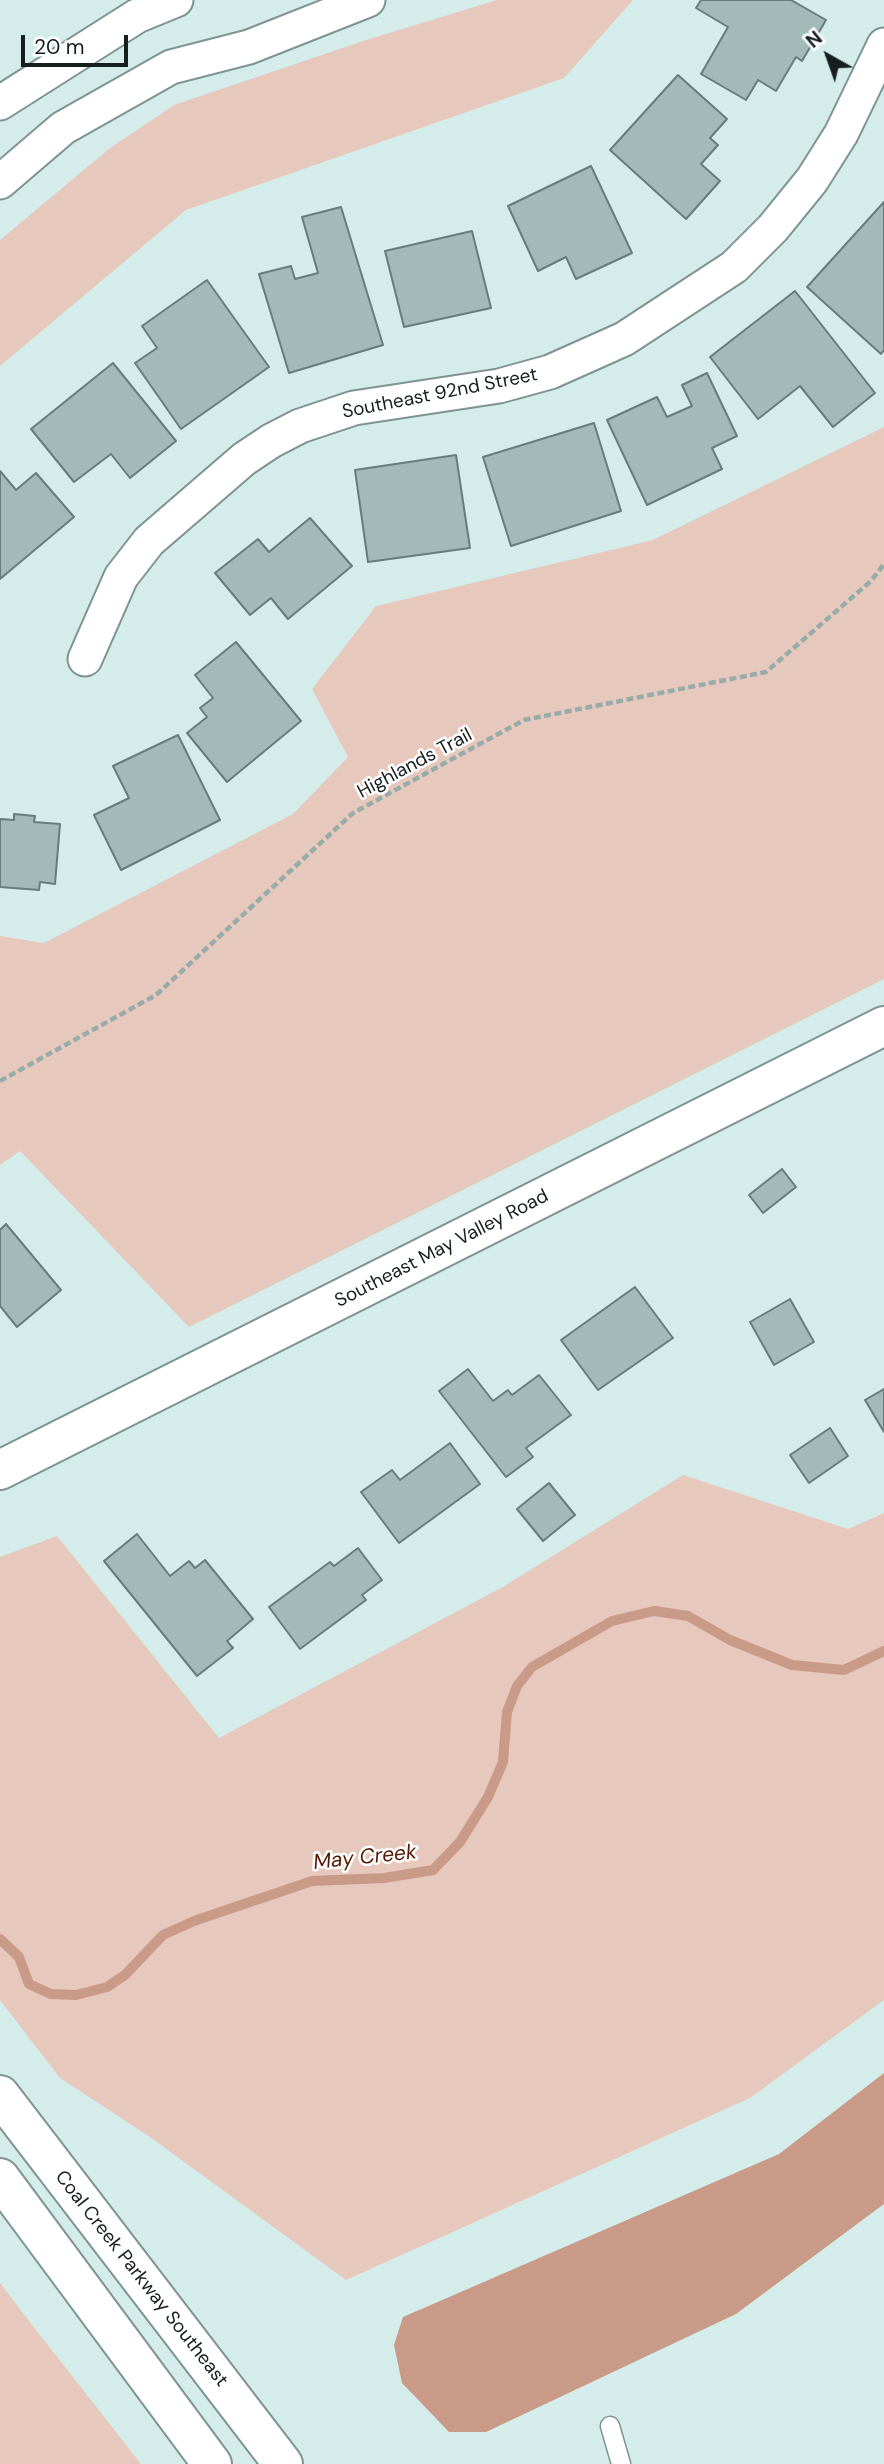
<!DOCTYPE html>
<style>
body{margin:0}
#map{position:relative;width:884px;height:2464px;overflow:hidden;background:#d4edeb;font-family:"DM Sans",sans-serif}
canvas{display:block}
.north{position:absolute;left:793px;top:21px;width:70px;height:70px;-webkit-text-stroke:5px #fff;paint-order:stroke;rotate:320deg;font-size:19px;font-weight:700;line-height:28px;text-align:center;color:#161f1e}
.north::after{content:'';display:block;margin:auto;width:24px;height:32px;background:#161f1e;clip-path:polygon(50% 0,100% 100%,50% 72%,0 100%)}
.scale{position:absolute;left:21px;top:35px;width:107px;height:32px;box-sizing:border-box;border:4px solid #161f1e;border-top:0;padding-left:9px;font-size:21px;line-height:24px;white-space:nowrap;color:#161f1e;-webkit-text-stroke:5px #fff;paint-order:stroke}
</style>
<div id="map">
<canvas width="884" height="2464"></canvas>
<div class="north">N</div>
<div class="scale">20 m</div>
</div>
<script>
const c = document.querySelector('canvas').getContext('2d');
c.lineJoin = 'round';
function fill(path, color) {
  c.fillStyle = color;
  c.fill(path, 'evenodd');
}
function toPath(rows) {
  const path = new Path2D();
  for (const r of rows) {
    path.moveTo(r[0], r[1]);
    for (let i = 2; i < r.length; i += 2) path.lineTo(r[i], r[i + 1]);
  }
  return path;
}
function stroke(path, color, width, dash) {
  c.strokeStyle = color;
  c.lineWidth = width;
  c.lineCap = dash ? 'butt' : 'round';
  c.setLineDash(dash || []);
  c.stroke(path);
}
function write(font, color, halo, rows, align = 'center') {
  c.font = font + ' "DM Sans",sans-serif';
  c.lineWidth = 5;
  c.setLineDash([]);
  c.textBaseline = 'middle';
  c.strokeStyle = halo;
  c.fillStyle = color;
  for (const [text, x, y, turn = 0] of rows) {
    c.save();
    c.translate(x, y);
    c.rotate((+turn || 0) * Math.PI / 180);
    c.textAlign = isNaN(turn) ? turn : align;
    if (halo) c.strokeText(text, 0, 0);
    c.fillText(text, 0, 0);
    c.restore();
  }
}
fill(toPath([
 [497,0,633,0,564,78,186,210,0,366,0,240,110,148,174,105,366,40],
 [884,427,884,979,189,1327,20,1151,0,1165,0,936,44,943,293,814,348,757,312,689,376,606,653,540],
 [683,1475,848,1529,884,1513,884,2000,750,2098,346,2280,150,2137,60,2078,0,2000,0,1557,57,1536,219,1738,501,1588],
 [0,2283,29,2321,141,2464,0,2464]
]), '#e6c8bd');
fill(toPath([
 [884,2073,884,2204,736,2314,486,2432,449,2432,402,2383,394,2345,403,2317,779,2154]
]), '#c99a88');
stroke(toPath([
 [0,1939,19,1957,29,1984,51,1994,76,1995,107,1987,125,1975,163,1935,194,1921,312,1881,384,1878,433,1870,460,1842,488,1797,503,1762,507,1712,517,1686,532,1667,612,1621,654,1611,688,1616,730,1640,792,1665,844,1670,884,1651]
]), '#c99a88', 10);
const building = toPath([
 [701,0,791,0,826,20,802,61,796,57,776,91,758,80,746,100,701,74,728,27,696,8,701,0],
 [678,75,727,119,710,138,718,145,701,164,720,181,686,219,610,150,678,75],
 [591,166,632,253,576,279,566,257,538,271,508,206,591,166],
 [884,202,884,350,881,354,807,287,884,202],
 [341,207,383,345,289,373,259,274,291,266,295,279,318,273,302,217,341,207],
 [472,231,491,308,404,327,385,251,472,231],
 [207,280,269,367,181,429,135,363,157,348,142,326,207,280],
 [795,291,875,393,833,427,800,386,758,419,710,357,795,291],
 [113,363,176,441,130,478,111,454,74,482,31,429,113,363],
 [707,373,737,436,712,448,722,469,647,505,607,420,657,397,667,417,692,406,682,385,707,373],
 [594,423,621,511,511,546,483,457,594,423],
 [456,455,470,548,368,562,355,470,456,455],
 [0,471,16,490,36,473,74,517,0,579,0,471],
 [310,518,352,566,288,619,271,598,250,615,215,573,258,539,269,552,310,518],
 [236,642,301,721,227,782,187,733,207,717,200,708,213,698,195,675,236,642],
 [178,735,220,820,121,870,94,815,129,798,113,766,178,735],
 [14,814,35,816,34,822,60,824,55,884,40,882,39,890,0,887,0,819,14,820,14,814],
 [782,1169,796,1187,763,1213,749,1195,782,1169],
 [6,1224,61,1290,17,1327,0,1306,0,1230,6,1224],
 [635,1287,673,1338,598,1390,561,1340,635,1287],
 [790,1299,814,1342,774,1365,750,1322,790,1299],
 [468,1369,493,1401,508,1390,512,1395,539,1375,571,1415,526,1448,533,1457,506,1477,439,1391,468,1369],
 [884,1389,884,1432,865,1400,884,1389],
 [830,1428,848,1456,809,1483,790,1455,830,1428],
 [450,1443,480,1484,399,1543,361,1492,392,1470,400,1480,450,1443],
 [549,1483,575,1515,543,1541,517,1509,549,1483],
 [137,1534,170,1576,189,1561,195,1568,205,1560,253,1619,227,1641,233,1648,197,1676,104,1561,137,1534],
 [358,1548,382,1580,362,1595,366,1600,300,1649,269,1607,330,1562,334,1566,358,1548]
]);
fill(building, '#a3bbb8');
stroke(building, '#667d7b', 2);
const lane = toPath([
 [610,2426,621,2464]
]);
const street = toPath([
 [0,103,137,16,176,0],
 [0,182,63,128,171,67,249,47,368,0],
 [85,659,121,577,149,541,244,459,271,441,300,426,354,408,499,386,550,372,624,339,734,267,773,228,812,180,841,134,884,45]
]);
const secondary = toPath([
 [0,1470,884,1026]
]);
const primary = toPath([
 [0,2095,283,2464],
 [0,2178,212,2464]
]);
stroke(lane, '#7d9491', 21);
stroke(street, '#7d9491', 37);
stroke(secondary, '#7d9491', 42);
stroke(primary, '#7d9491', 42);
stroke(toPath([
 [0,1081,156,995,353,813,524,720,766,672,871,581,884,564]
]), '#97aba9', 4.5, [7, 3.5]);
stroke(lane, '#fff', 18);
stroke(street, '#fff', 33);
stroke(secondary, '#fff', 38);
stroke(primary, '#fff', 38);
write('19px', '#161f1e', '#fff', [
 ["Southeast 92nd Street",440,394,-11],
 ["Highlands Trail",415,764,-28],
 ["Southeast May Valley Road",442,1249,-27],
 ["Coal Creek Parkway Southeast",141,2279,52]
]);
write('italic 21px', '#541a01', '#fff', [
 ["May Creek",365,1858,-6]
]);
</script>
